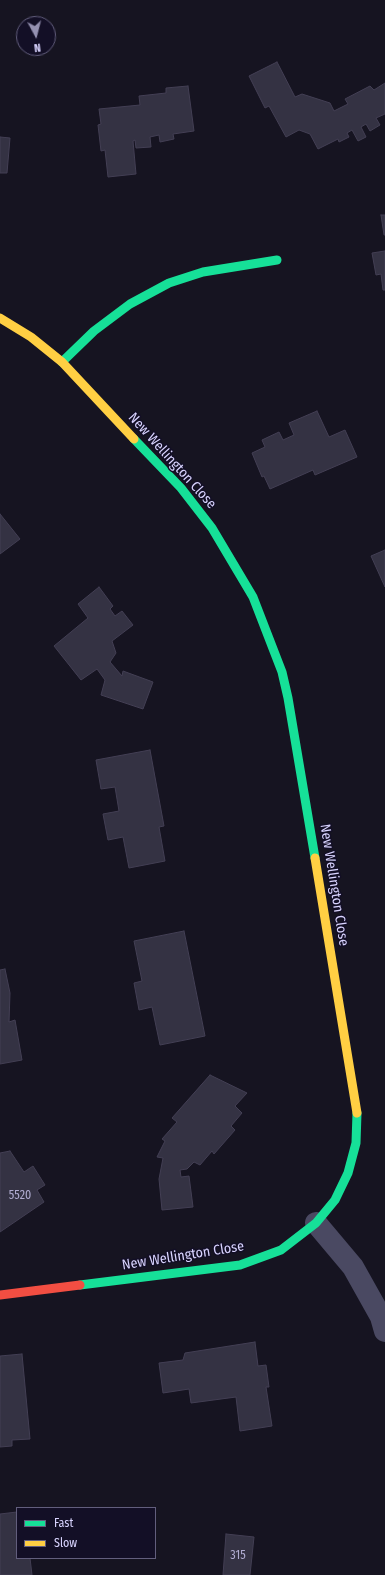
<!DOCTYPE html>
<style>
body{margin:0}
#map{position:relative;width:385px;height:1575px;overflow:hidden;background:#161421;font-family:"Fira Sans Condensed",sans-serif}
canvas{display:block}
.legend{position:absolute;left:16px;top:1507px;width:140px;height:52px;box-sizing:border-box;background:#130f26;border:1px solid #625e7d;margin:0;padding:5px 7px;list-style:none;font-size:12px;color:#d9d4ff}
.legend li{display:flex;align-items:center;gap:8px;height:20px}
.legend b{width:20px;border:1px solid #625e7d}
.north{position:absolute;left:16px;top:16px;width:40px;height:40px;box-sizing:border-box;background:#130f26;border:1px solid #625e7d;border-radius:50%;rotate:173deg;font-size:11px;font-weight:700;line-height:16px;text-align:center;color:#d9d4ff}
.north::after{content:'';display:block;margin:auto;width:14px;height:18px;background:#9591b1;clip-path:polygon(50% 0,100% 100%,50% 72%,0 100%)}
</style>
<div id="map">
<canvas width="385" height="1575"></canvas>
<ul class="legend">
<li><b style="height:5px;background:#16e098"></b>Fast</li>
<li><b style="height:5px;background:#ffcf43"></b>Slow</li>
</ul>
<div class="north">N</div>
</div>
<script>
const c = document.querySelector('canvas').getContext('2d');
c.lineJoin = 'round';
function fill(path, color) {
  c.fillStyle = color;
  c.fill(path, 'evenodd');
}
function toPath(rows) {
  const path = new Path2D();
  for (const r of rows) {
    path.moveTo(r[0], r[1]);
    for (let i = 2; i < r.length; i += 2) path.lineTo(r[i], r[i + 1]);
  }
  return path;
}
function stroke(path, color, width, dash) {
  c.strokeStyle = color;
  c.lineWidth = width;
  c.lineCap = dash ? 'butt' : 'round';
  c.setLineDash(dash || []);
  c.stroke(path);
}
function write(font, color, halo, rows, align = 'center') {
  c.font = font + ' "Fira Sans Condensed",sans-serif';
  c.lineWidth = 3;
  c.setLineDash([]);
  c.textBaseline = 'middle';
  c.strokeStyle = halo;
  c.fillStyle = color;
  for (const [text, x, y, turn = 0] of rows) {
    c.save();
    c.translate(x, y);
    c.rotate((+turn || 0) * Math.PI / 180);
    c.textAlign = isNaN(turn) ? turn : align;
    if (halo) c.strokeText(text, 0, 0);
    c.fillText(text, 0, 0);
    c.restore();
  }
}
const building = toPath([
 [277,62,295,97,302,94,330,103,334,111,348,104,345,99,370,86,374,90,385,83,385,114,376,118,380,125,370,131,366,124,361,127,366,137,358,141,352,130,347,133,349,137,339,142,338,139,318,149,310,134,299,130,286,137,269,106,265,108,249,76,277,62],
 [188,86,194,131,173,134,174,139,160,142,159,135,150,137,151,147,136,148,135,140,133,141,136,174,108,177,105,150,101,151,98,125,101,124,99,109,140,105,139,96,166,93,166,88,188,86],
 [0,137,10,138,7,173,0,173,0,137],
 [381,215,385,215,385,235,384,235,381,215],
 [385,251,385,290,383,290,381,274,376,275,372,253,385,251],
 [317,411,329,437,345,430,357,457,315,475,313,470,270,489,264,476,262,477,252,453,265,447,262,440,279,432,283,440,294,435,289,423,317,411],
 [0,514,20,539,0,554,0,514],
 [385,550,385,587,371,556,385,550],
 [99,587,113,606,110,609,115,616,122,611,133,625,112,641,116,653,110,662,122,676,123,671,153,682,143,709,101,695,105,680,97,669,81,680,54,646,88,618,78,604,99,587],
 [150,750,164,826,159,827,165,861,129,868,123,837,108,840,103,814,119,811,115,787,101,789,96,760,150,750],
 [184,931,205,1036,160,1045,152,1007,139,1010,134,983,142,981,134,941,184,931],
 [5,969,10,993,9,1022,15,1020,22,1060,0,1064,0,970,5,969],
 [210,1075,247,1093,235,1106,242,1113,231,1126,235,1130,214,1154,212,1151,200,1165,194,1162,187,1169,180,1170,181,1177,189,1176,193,1207,162,1210,159,1179,163,1158,157,1157,165,1141,162,1139,177,1122,172,1118,210,1075],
 [10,1151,24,1172,33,1166,45,1185,37,1190,44,1202,0,1232,0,1153,10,1151],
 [255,1342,258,1366,266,1365,269,1387,266,1387,272,1426,240,1431,236,1397,191,1403,189,1389,163,1393,159,1363,183,1360,185,1353,255,1342],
 [22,1354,30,1439,12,1440,12,1446,0,1447,0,1356,22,1354],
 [17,1512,17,1558,30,1558,32,1575,0,1575,0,1514,17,1512],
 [226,1534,254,1537,250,1575,223,1575,226,1534]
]);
fill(building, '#343243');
stroke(building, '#433f54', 1);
stroke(toPath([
 [316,1223,353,1267,381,1317,385,1331]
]), '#4a4962', 22);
stroke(toPath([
 [62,362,94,331,130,304,169,283,203,272,277,260],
 [134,439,181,488,212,528,253,597,282,672,288,698,315,858],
 [80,1285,240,1265,281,1250,316,1223,335,1200,348,1173,356,1143,357,1113]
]), '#16e098', 9);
stroke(toPath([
 [0,318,31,337,62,362,134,439],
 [315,858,357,1113]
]), '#ffcf43', 9);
stroke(toPath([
 [0,1295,80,1285]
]), '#f24e42', 9);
write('12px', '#b0acd0', null, [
 ["5520",20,1196],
 ["315",238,1556]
]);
write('14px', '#d9d4ff', '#130f26', [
 ["New Wellington Close",172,461,48],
 ["New Wellington Close",334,885,81],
 ["New Wellington Close",183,1256,-9]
]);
</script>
